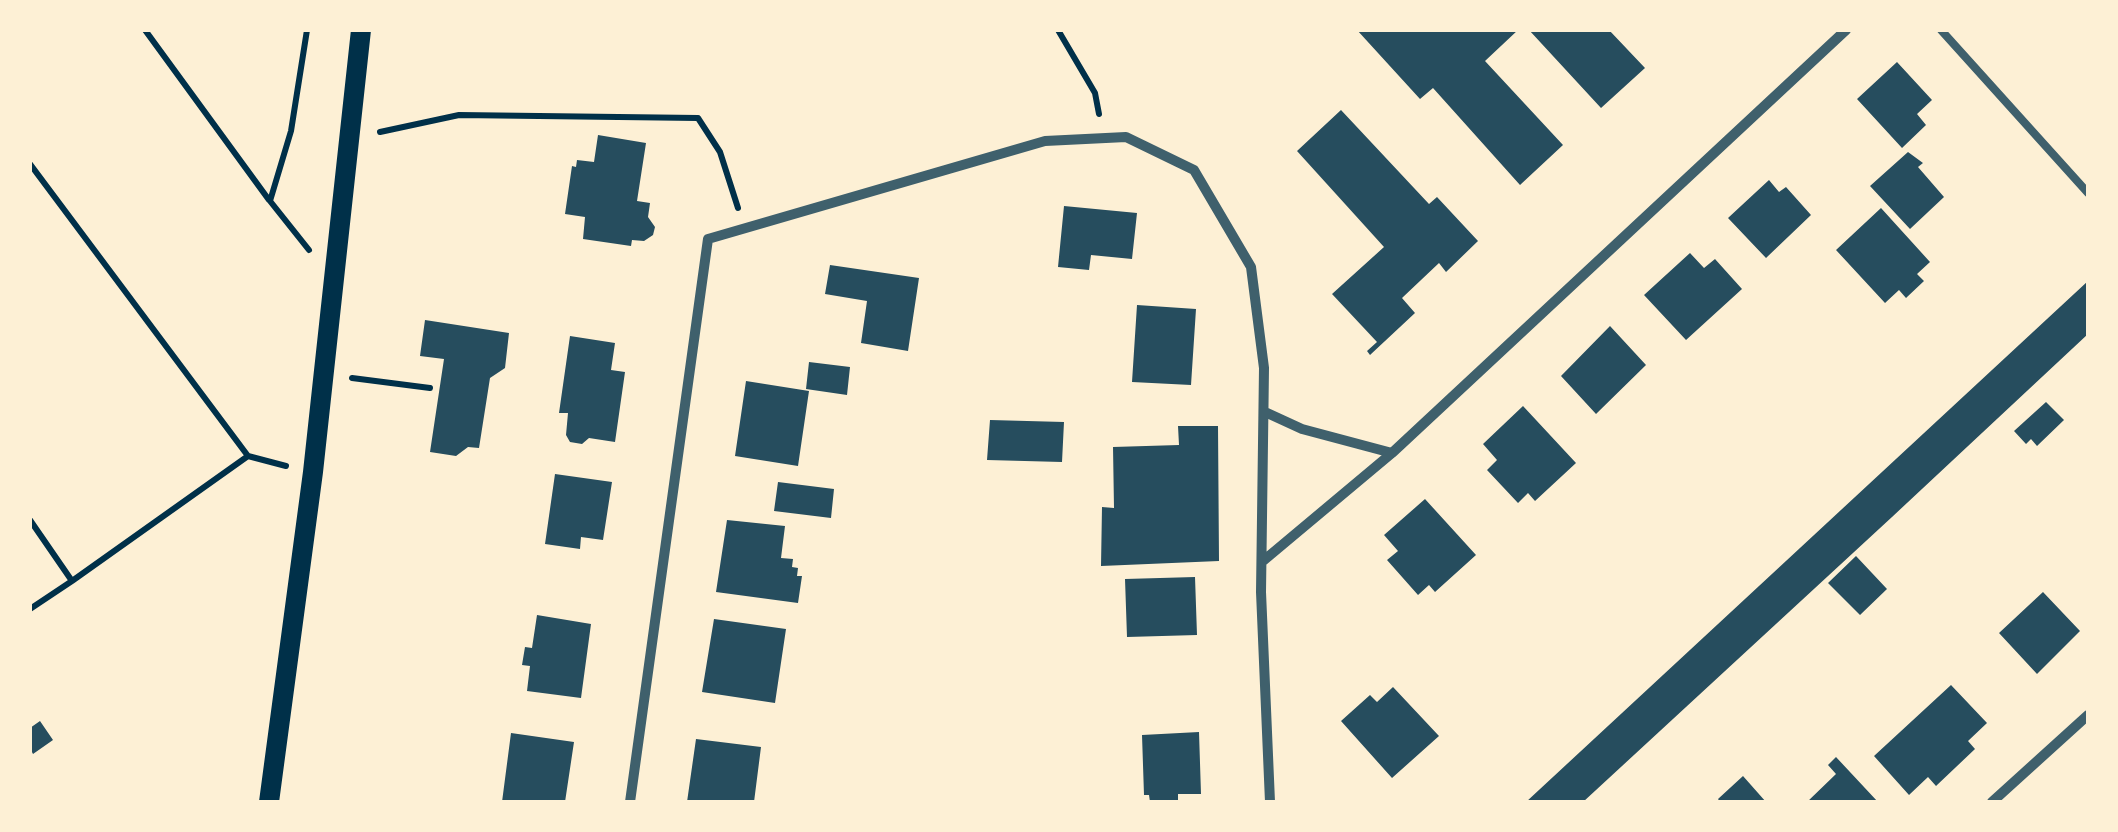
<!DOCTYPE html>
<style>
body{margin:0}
#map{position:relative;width:2118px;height:832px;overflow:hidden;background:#fdf0d5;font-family:Helvetica,sans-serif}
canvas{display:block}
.frame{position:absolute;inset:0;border:32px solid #fdf0d5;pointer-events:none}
</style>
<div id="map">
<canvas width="2118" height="832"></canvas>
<div class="frame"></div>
</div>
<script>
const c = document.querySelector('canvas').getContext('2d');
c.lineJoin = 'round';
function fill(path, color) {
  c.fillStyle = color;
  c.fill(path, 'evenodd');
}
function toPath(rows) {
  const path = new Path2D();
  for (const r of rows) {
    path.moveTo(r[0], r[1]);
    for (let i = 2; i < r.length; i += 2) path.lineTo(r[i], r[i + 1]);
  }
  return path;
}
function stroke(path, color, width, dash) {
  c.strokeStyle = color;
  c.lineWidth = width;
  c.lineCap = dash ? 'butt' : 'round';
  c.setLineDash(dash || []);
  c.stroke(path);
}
fill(toPath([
 [1357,30,1518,30,1485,61,1563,145,1520,185,1433,88,1420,99],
 [1529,30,1609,30,1645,68,1601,108],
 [1897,62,1932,100,1917,114,1926,125,1902,148,1857,99],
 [1341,110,1429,204,1437,197,1478,241,1446,272,1439,263,1402,298,1415,313,1370,355,1367,351,1377,342,1332,294,1384,247,1297,151],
 [598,135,646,143,637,201,650,203,648,217,655,227,653,235,644,241,632,240,631,246,583,239,585,217,565,214,572,166,576,167,577,160,594,162],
 [1908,152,1923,163,1918,167,1944,197,1910,229,1870,186],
 [1769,180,1779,192,1786,187,1811,215,1766,258,1728,218],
 [1064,206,1137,213,1132,259,1091,255,1089,270,1058,267],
 [1881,208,1930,262,1917,274,1924,281,1906,298,1899,290,1885,303,1836,250],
 [1690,253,1704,268,1715,259,1742,289,1686,340,1644,295],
 [830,265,919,278,908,351,861,343,867,301,825,294],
 [2088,281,2088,334,1892,517,1583,802,1526,802],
 [1137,305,1196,309,1191,385,1132,382],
 [425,320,509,333,505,368,490,378,479,448,468,447,456,456,430,452,444,359,420,356],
 [1610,326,1646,365,1596,414,1561,376],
 [570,336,615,343,611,370,625,372,615,442,589,438,582,444,570,442,566,435,568,413,559,413],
 [809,362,850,367,847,395,806,389],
 [746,381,809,391,798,466,735,456],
 [2046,402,2064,420,2037,446,2031,439,2026,444,2014,431],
 [1523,406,1576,463,1535,501,1528,493,1518,503,1487,470,1497,460,1483,444],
 [990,420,1064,422,1062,462,987,460],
 [1178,426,1218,426,1219,561,1101,566,1102,507,1114,508,1113,447,1179,445],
 [555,474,612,482,603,540,581,537,580,549,545,544],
 [778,482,834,489,831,518,774,511],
 [1425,499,1476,555,1435,592,1429,585,1418,595,1387,560,1398,551,1384,535],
 [727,520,785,526,781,558,793,559,792,567,798,568,797,576,802,576,798,603,716,592],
 [1856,556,1887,589,1860,615,1828,583],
 [1195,577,1197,635,1127,637,1125,579],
 [2043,592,2080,631,2037,674,1999,633],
 [537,615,591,624,581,698,527,691,530,666,522,665,525,647,532,648],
 [714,619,786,629,775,703,702,692],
 [1951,685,1987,723,1968,741,1975,749,1936,786,1928,777,1909,795,1874,756],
 [1393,687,1439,736,1392,778,1341,721,1370,695,1377,702],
 [40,721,53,740,33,754,30,748,30,728],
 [1199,732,1201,794,1178,794,1178,802,1150,802,1149,795,1144,795,1142,735],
 [511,733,574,742,565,802,502,802],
 [696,739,761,747,754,802,687,802],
 [1836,757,1878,802,1807,802,1836,774,1828,765],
 [1743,776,1766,802,1720,802,1718,799]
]), '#264d5e');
stroke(toPath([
 [145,30,269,200],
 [307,30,291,131,270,201,309,250],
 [1058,30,1095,93,1099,114],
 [380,132,459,115,698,118,720,152,738,208],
 [30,164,248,456,286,466],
 [352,378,430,388],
 [30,520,72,581,248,456],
 [30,609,72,581]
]), '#003049', 6);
stroke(toPath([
 [1941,30,2088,193]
]), '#3f606c', 8);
stroke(toPath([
 [1265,412,1302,429,1392,453],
 [1263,561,1392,453,1846,30],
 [630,802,708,239,1045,141,1126,137,1194,170,1251,267,1264,368,1261,592,1270,802],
 [1992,802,2088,715]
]), '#3f606c', 10);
stroke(toPath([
 [269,802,313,472,361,30]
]), '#003049', 20);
</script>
